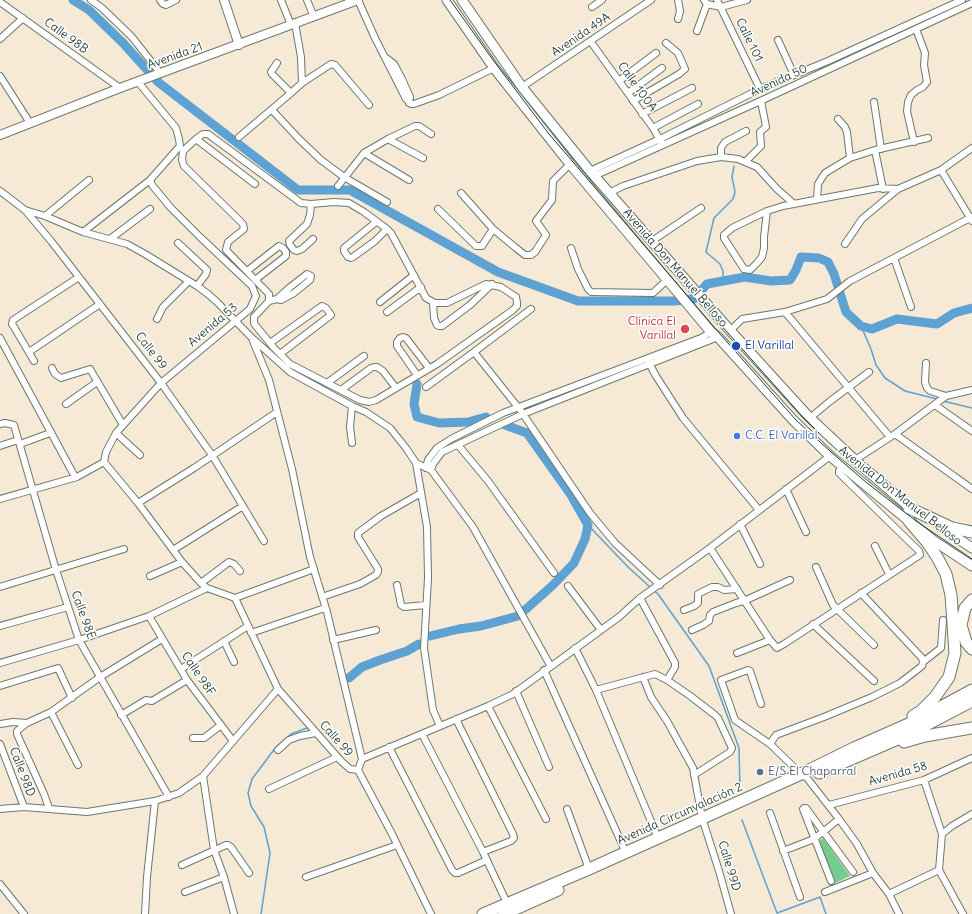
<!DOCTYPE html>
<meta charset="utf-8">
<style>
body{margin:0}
canvas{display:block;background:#f6e9d5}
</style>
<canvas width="972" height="914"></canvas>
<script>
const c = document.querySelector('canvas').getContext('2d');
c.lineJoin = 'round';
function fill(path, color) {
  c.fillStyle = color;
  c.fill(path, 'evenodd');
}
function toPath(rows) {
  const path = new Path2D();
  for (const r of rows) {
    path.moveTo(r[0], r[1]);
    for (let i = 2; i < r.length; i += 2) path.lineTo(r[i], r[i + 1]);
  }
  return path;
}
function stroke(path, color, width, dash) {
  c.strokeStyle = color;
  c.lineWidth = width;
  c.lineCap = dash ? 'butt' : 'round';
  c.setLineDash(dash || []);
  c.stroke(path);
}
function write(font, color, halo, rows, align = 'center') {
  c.font = font + ' Delius,sans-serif';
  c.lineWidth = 3;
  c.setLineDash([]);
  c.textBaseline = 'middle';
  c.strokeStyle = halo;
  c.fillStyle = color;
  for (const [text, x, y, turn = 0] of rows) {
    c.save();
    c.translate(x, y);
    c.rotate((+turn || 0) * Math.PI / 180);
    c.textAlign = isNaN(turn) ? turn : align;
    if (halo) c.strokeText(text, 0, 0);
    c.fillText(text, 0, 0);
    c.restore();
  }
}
fill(toPath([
 [823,838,850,876,835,883,818,842]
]), '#75cc91');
stroke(toPath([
 [723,281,723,271,720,264,706,252,714,218,733,199,735,192,732,177,734,166],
 [861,326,871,349,876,365,885,378,905,391,937,399],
 [943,401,972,408],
 [588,525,628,567,650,587],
 [653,590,658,594,709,666,739,748,740,790],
 [742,820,777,913,820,897,826,914],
 [261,914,270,853,264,827,251,806,248,793,252,779,276,747,291,734,307,728]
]), '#5da2d2', 1.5);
stroke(toPath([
 [73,0,89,10,123,43,158,82,298,190,350,190,498,272,578,301,675,301,694,299,707,284,723,281,745,277,771,281,790,280,796,270,801,257,819,258,828,262,834,274,846,312,861,326,872,329,897,319,937,324,954,313,972,308],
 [417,384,414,404,417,417,439,423,468,422,486,417],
 [505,425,527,433,571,495,588,525,585,539,574,563,553,585,525,610],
 [430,636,459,629,481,626,518,616],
 [349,678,362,667,380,660,407,651,419,644]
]), '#5da2d2', 9);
const street = toPath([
 [91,0,102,8,132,37,161,74],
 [160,0,163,4,166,5,176,0],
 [281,0,291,25],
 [307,0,314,17],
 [358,0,375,38,406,99,411,104,414,104,439,95,494,68],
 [678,0,680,11,678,19],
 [704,0,707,4,721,7,747,0],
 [717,0,760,89],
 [0,2,120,88],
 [592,7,602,0],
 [295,23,301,57,302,83],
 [697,31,707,4],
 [0,39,23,18],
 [778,40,794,75],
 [591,42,653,128,661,142],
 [385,57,394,64,402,79,410,97,409,103],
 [277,63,271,72,272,74,291,93],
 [0,76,30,123],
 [619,81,656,53],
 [522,87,651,0],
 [628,93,662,68],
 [633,101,679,74,685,69,678,53,666,43],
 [874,102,881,149],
 [272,110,298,138,321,160,344,177,387,202],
 [642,114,692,88],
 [838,119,845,127,847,132,850,158],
 [653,128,698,104],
 [239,137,291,93,302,83,331,64,335,65,369,105],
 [196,139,203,134,208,134,301,203,311,204,334,202,349,203,364,212,387,229,391,233,426,298,435,303,447,303,486,284,501,287,516,297,517,302,517,306,513,310,437,364,376,400,369,402,360,400,290,364,274,348,256,326,254,323,254,317,269,301,269,294,226,250,228,242,244,229,243,224,184,166,182,160,183,151,196,139,255,184],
 [388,139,423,158],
 [914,142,907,111,908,102,911,95,917,90,923,87,927,82,924,65,925,53,916,29],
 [875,150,883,189],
 [364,153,409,180],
 [721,157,721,148,725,142,746,131],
 [746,161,761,146,760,132,766,127,761,101],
 [941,170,972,221],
 [590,171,660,139,760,89,828,61,962,0],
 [594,176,756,103,972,3],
 [338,186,364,153,388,139,415,126,419,126,431,134],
 [0,191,25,210,51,241,161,383,212,455,264,541],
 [461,193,493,229],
 [609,193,623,186,697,161,721,157,738,159,757,167,777,189,794,204],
 [817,199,818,184,825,173,850,158,875,150,928,138],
 [311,204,310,215,307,224,289,241,290,245,294,250,297,251,302,249,313,239],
 [438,209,476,246,482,246,493,229,516,248,525,255,531,255,535,252,546,235,536,221,552,200,553,181,570,164],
 [25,210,45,216,83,232,127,244,145,254,197,286,208,294,217,302,252,338,290,372,352,406,366,412,390,428,406,448,416,463,427,527,428,578,424,648,433,710,440,726],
 [767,211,764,237,764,248,762,257,757,263,750,270,744,269,724,238,724,235,732,228,767,211,783,206,878,188,898,189,941,170,972,148],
 [45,216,89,180],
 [376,222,344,248,344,251,348,257,351,258,353,257,375,241,387,229],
 [83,232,150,180],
 [110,239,150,209],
 [652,241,701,208],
 [178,243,207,270,206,274,197,286],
 [845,244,862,219,898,189],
 [571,248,578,269,588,289,591,292,653,293,668,279],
 [894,258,911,307],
 [247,271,279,246,283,248,286,252,286,256,255,280],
 [269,301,277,299,281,300,294,293,310,280,311,276,307,274,289,288,277,299],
 [380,302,414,275],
 [433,302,434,318,437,325,439,326,442,326,470,305,492,284],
 [531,309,474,352,521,411,590,513,615,543,660,585],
 [387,312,421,287],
 [785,312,890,437],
 [157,319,163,307,189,281],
 [730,331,742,319,785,312,827,299,850,281,972,217],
 [0,338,75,477],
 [253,341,269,380,292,469,310,557,327,612,362,759,358,770],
 [270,343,322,306,326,308,331,315,280,354],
 [29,352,100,304],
 [34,361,14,327,12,324,13,320,79,277],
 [649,363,656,376,683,418,759,510],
 [926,363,925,382,927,388,930,391,946,396],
 [52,368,55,374,61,378,90,369,123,425],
 [417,375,397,346,397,342,400,338,403,337,406,338,429,368],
 [327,383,364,356],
 [426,387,474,352],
 [341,390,371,368,374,367,377,367,383,371,396,388],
 [66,404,97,382],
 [935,405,972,431],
 [352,406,350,427,352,443],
 [810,418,829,402,869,372],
 [0,424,5,423,14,425,56,570,79,640,169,797],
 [116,433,140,455],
 [895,434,972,489],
 [23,443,50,433],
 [458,445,488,481,554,573],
 [0,446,18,440],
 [855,460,895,434,946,396,972,390],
 [104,462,138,503,182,562,201,583,207,588,235,598,314,569],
 [416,463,431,470,473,527,550,665],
 [426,468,428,460,437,448,451,439,503,413,701,338,711,332],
 [431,470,433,464,442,452,523,414,713,339,717,336],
 [786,489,806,532],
 [0,499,77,477,104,462,106,452,116,433,161,383,250,309,256,296,252,286,200,237,171,208,152,185,150,180,180,146,179,139,176,128,138,82],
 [138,503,194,468,277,412],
 [740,524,760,564],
 [875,546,889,574],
 [710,548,770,640,777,648,784,644,920,555,919,551,839,473,839,471,843,467],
 [173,550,243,506],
 [816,567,833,605,874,645],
 [150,576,182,562],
 [201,583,229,562,234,564,240,571],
 [397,585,401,605,404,607,426,605],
 [568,586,601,630],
 [0,587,124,549],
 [861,593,922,658,923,662,922,666,900,683,872,697,824,717,776,735,770,744,801,774,807,778,839,819,857,844,873,873,889,894,899,914],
 [322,597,360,584,376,575,378,572,378,569,358,537,358,533,381,516,421,493],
 [235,598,278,689,341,761,350,769,358,770],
 [640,598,675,663,675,667,667,680],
 [684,610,694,606,698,603,698,594,712,587,718,587,724,590,737,589],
 [149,616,187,680,233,741],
 [813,624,874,681],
 [0,626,68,607],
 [692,630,703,625,709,621,710,615,713,612,736,603,744,601,790,580],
 [251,633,325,608],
 [333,640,376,630],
 [224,641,234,662],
 [575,648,596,690,658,838],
 [737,653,770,640],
 [923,662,941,648,943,620],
 [0,663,79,640,149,616,207,588],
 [181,669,248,626],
 [544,670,626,853],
 [643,677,651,697,667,721,693,768,702,818],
 [0,686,58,668,72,698],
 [596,690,655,674,667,680,689,695,715,715,718,718,732,748,730,752,694,775],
 [516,691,549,767],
 [761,704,750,671,748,670,721,680,735,720,770,744],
 [488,706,546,819],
 [51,712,78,765],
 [121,715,146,700,152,701,187,680],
 [456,719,513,834,514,838,511,841,483,852],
 [27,723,17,731,17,734,44,794,49,808],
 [0,724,13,722,27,723,51,712,100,677,162,639],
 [422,734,483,852,507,903],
 [193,738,204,738,221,725],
 [0,744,24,807],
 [389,747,452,870,455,873,458,873,487,860],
 [278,750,289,740,300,736,316,733],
 [362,759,488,706,513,694,619,617,640,598,710,548,830,456],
 [358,770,392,834,431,914],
 [203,776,214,850,224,877,234,914],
 [924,780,942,834,939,870,963,914],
 [269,789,337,757],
 [829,805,924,780,972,758],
 [0,809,24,807,87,812,155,801,179,793,203,776,278,689],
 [567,809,589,869],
 [770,813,800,897],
 [704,824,719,871,731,914],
 [942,834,952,826,972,814],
 [783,851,814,839,839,819],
 [182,865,226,845,228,845,231,847,249,873],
 [306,877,397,845],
 [831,881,803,809,804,808,806,808,853,872],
 [0,884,24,914],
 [185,892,224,877],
 [825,892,873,873],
 [889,894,939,870],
 [145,914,147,877,155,801]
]);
const secondary = toPath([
 [224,0,239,45],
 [0,135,120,88,358,0]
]);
const primary = toPath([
 [447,0,494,68,570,164,711,332,717,336,793,420,830,456,909,521,934,541,972,566],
 [462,0,522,87,590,171,727,327,808,416,855,460,914,511],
 [939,526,972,548]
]);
const highway = toPath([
 [909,508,952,528,972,532],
 [909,521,927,542,937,557,946,574,951,595,955,653,949,677,935,697,921,711,913,716],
 [972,600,965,608,961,625,966,642,972,649],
 [904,742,925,736,972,728],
 [819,773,907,735,972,701],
 [483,914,589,869,801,774,854,748,913,722,972,690],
 [504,914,558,890]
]);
stroke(street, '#6a796c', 8);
stroke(secondary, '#6a796c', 10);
stroke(primary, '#6a796c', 11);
stroke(highway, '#6a796c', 13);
stroke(street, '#fff', 6);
stroke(secondary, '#fff', 8);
stroke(primary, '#fff', 9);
stroke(highway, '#fff', 11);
stroke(toPath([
 [450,0,493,60,549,134,720,334,796,420,831,452,867,483,916,521,972,559],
 [704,306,801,415,819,433]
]), '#1f3d34', 1);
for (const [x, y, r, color] of [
 [685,329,5,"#e0444e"],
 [736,346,5,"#1a4fb4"],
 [737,436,4,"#3f7fe0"],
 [760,772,4,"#5c6f8a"]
]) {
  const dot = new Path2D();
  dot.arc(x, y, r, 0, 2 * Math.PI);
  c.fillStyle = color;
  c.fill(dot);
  stroke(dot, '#fff', 1.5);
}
write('12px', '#1f3d34', '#fff', [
 ["Avenida 49A",581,35,-34],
 ["Calle 98B",66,36,36],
 ["Calle 101",749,40,64],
 ["Avenida 21",175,56,-20],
 ["Avenida 50",779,81,-25],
 ["Calle 100A",637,87,54],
 ["Avenida Don Manuel Belloso",675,268,49],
 ["Avenida 53",213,325,-40],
 ["Calle 99",151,351,52],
 ["Avenida Don Manuel Belloso",900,496,38],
 ["Calle 98E",83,615,70],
 ["Calle 98F",198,674,56],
 ["Calle 99",336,739,48],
 ["Calle 98D",22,772,69],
 ["Avenida 58",898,774,-16],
 ["Avenida Circunvalación 2",680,814,-24],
 ["Calle 99D",729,866,73]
]);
write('12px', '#be3a42', '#fff', [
 ["Clínica El",676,322],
 ["Varillal",676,336]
], 'right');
write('12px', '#164399', '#fff', [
 ["El Varillal",745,346]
], 'left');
write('12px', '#366cbe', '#fff', [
 ["C.C. El Varillal",745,436]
], 'left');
write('12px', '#4e5e75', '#fff', [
 ["E/S El Chaparral",768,772]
], 'left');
</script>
